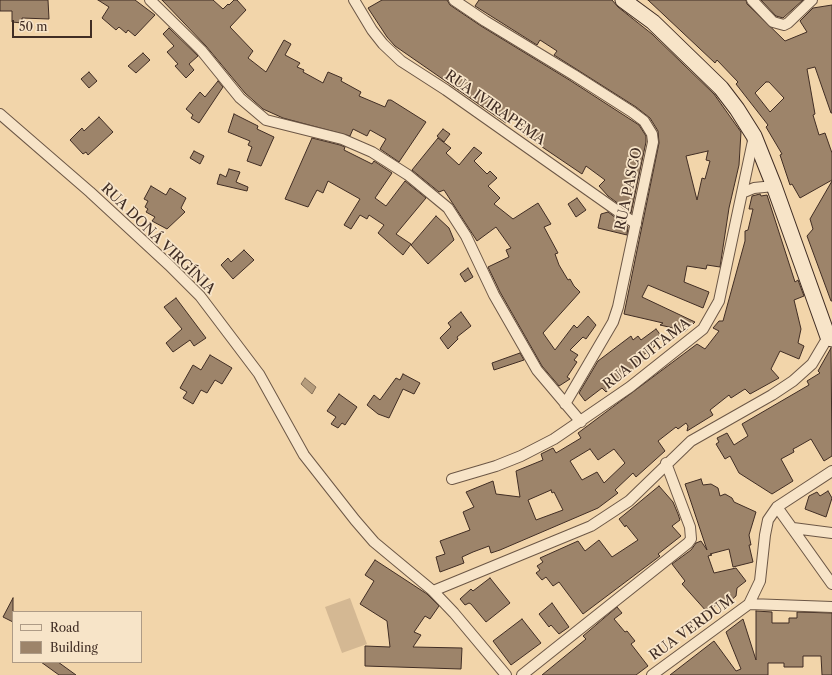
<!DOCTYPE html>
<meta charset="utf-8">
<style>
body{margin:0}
#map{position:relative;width:832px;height:675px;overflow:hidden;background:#f2d5aa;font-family:"Libre Caslon Text",serif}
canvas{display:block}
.legend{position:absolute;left:12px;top:611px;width:130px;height:52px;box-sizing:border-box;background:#f7e4c8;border:1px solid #ae9b86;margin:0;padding:5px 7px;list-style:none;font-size:12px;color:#402d24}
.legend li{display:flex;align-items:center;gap:8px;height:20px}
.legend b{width:20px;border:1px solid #ae9b86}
.scale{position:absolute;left:12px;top:20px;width:80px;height:18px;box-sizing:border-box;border:2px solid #402d24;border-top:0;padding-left:5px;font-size:12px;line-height:14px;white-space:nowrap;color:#402d24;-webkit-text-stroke:3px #f7e4c8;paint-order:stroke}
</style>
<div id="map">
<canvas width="832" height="675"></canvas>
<ul class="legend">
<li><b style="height:5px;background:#f7e4c8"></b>Road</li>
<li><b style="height:11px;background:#9d846a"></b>Building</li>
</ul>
<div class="scale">50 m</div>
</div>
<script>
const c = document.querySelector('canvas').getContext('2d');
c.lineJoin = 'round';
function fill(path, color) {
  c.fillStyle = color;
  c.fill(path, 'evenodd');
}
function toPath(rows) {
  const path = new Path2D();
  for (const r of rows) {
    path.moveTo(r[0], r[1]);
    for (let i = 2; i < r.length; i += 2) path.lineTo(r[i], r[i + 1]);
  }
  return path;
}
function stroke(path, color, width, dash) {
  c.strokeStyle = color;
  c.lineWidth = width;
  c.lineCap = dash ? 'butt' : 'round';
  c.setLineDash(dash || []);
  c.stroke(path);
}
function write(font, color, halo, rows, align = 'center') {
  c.font = font + ' "Libre Caslon Text",serif';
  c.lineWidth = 3.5;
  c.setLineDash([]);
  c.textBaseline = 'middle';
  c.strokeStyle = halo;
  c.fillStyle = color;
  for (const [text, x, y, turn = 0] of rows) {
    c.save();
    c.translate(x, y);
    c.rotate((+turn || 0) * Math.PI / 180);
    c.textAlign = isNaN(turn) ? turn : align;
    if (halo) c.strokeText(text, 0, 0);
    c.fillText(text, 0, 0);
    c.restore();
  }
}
fill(toPath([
 [350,598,367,644,342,653,325,607]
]), '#d4b893');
const water = toPath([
 [305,378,316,387,312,394,301,384,305,378]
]);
fill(water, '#b59c7c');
stroke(water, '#867059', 1);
const building = toPath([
 [0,0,48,0,49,19,22,18,22,23,12,22,12,11,0,11,0,0],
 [98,0,135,0,155,15,135,36,128,30,126,33,119,27,116,30,102,18,109,7,98,0],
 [162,0,213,0,223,9,228,4,229,5,234,0,237,0,246,10,230,27,253,51,248,58,266,72,284,40,291,44,285,55,300,63,297,67,304,70,303,72,323,83,328,72,342,78,341,81,361,92,359,96,385,107,388,100,391,100,426,122,399,162,380,149,386,139,370,130,367,136,353,129,350,136,283,118,263,109,245,93,206,46,162,0],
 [382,0,447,0,450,5,481,26,571,81,639,125,646,136,646,142,631,213,608,196,599,186,605,180,586,166,582,174,523,134,526,130,510,117,506,123,395,46,387,37,368,8,382,0],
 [479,0,612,0,618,7,652,34,714,94,741,132,739,165,729,208,720,267,707,265,706,269,687,266,684,282,709,292,703,308,648,285,642,297,695,322,686,331,660,325,663,323,624,314,659,143,658,131,650,118,636,107,554,55,557,51,540,40,537,45,475,6,479,0],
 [708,151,706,160,710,161,705,179,702,178,697,200,686,156,708,151],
 [648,0,746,0,747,4,785,41,807,32,800,21,813,8,832,5,832,113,831,113,815,67,807,69,815,114,813,115,819,135,825,133,832,153,832,180,800,198,792,184,790,185,780,155,782,154,766,127,768,125,736,84,738,82,717,60,715,63,648,0],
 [766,82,769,82,784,98,770,112,755,93,766,82],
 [761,0,803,0,783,18,776,16,761,0],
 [169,28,198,56,189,64,194,70,186,78,175,66,178,64,167,52,174,46,163,34,169,28],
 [143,53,150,60,136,73,128,66,143,53],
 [89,72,97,81,89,88,81,79,89,72],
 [218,81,223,87,199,123,191,118,193,115,186,109,200,92,205,97,218,81],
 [234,114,258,126,257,129,274,137,261,166,247,161,252,147,248,145,250,141,228,132,234,114],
 [99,117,113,132,88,155,86,152,83,154,70,140,82,128,84,131,99,117],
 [443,129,450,134,444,142,437,136,443,129],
 [312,138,340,145,345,147,344,150,372,164,374,161,392,173,375,198,386,206,405,181,426,198,396,234,411,244,403,255,378,233,384,225,369,215,367,219,360,215,351,229,344,225,360,199,328,181,323,193,317,190,308,207,285,199,312,138],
 [438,138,451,148,446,153,459,165,474,147,482,153,474,161,487,174,490,171,497,178,488,186,500,198,494,204,513,219,538,203,551,224,544,227,558,253,555,254,559,265,568,280,570,279,574,286,580,292,543,333,555,350,574,325,577,328,588,316,596,325,586,339,583,337,570,350,578,355,574,360,577,362,567,377,570,379,559,386,542,366,500,292,488,267,509,257,506,250,511,248,496,227,477,241,444,190,439,192,412,170,438,138],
 [194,151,204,156,200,164,190,158,194,151],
 [229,169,240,172,236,182,248,187,247,191,217,184,220,174,226,177,229,169],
 [832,181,832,301,831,301,807,236,813,229,810,219,832,181],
 [151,186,166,195,170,188,186,198,181,208,185,212,167,229,152,221,155,217,146,212,148,209,145,207,148,201,144,199,151,186],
 [760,194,761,196,767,195,795,282,798,280,804,296,794,300,801,329,798,343,804,346,799,359,780,351,771,369,779,378,750,394,745,389,731,398,729,395,710,410,713,415,687,431,688,426,686,423,678,429,676,427,658,441,665,451,636,477,633,473,615,490,618,493,598,508,500,550,491,553,489,546,473,552,462,557,464,563,440,572,436,557,445,554,440,541,470,530,463,512,474,507,466,492,493,481,496,494,520,497,516,471,543,460,541,454,553,448,556,453,581,438,578,433,697,344,705,349,719,331,713,328,719,321,723,321,745,241,745,231,748,230,753,209,749,209,752,196,760,194],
 [590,449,598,460,614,449,625,463,604,483,597,472,582,480,570,461,590,449],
 [551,490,552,493,554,492,563,510,536,520,528,500,551,490],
 [577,198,586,210,576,217,568,204,577,198],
 [608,212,628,227,627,235,598,228,601,214,608,212],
 [436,216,449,228,454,240,428,264,411,245,436,216],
 [244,250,254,260,233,279,221,265,228,258,231,262,244,250],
 [468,268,473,277,465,282,460,274,468,268],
 [176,298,206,338,194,346,190,340,173,352,166,343,182,329,164,307,176,298],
 [461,312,471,326,457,337,458,339,448,349,440,338,451,327,448,323,461,312],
 [656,329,662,337,653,343,655,346,642,356,645,359,606,392,602,388,585,401,579,393,598,361,631,336,633,340,638,336,641,340,656,329],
 [831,348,832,456,824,461,811,439,797,447,793,449,794,452,781,459,793,481,772,494,739,473,730,456,725,459,716,444,719,442,717,438,727,433,734,445,748,436,742,424,809,385,807,381,820,373,818,371,831,348],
 [520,353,524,360,494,370,492,363,520,353],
 [210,355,232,368,222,384,215,380,207,393,201,390,193,404,183,398,187,392,180,388,193,365,201,370,210,355],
 [403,374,420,383,414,394,403,389,389,418,378,414,367,405,374,395,380,400,396,378,400,380,403,374],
 [339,394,357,407,345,425,342,423,338,428,331,424,336,417,327,411,339,394],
 [701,479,703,485,711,484,718,488,720,496,725,494,732,498,734,502,756,512,749,535,751,545,749,545,753,562,733,567,729,549,710,554,712,555,708,556,714,573,736,568,746,581,737,588,736,596,725,605,723,599,707,612,682,584,685,581,672,564,691,550,696,543,701,541,707,550,685,484,701,479],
 [659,486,673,502,678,514,680,520,672,526,681,536,658,554,660,556,583,614,559,582,553,586,546,577,542,580,536,573,540,570,537,566,543,562,540,558,578,541,585,551,599,540,612,557,638,540,626,525,625,527,619,519,659,486],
 [828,491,832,498,826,517,805,509,809,496,817,492,820,496,828,491],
 [375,560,427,594,439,606,430,619,425,616,414,632,421,635,413,647,462,648,461,669,365,666,365,646,390,647,387,621,360,604,374,581,365,575,375,560],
 [490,578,510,603,486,622,471,604,469,603,465,605,460,599,471,589,473,591,490,578],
 [13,598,13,622,3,617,13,598],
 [552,603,569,627,559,634,551,625,549,627,539,614,552,603],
 [617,607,622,613,614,619,625,632,627,631,635,641,631,644,648,666,636,675,542,675,586,639,583,636,617,607],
 [756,611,772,612,772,623,789,623,789,618,797,618,797,612,832,613,832,675,822,675,821,656,803,656,803,667,784,667,784,663,768,663,768,675,670,675,714,641,736,671,741,669,726,632,743,619,756,660,756,611],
 [522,619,541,643,511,665,493,641,522,619],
 [41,662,58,662,76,675,59,675,41,662]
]);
fill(building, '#9d846a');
stroke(building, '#402d24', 1);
const street = toPath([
 [150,0,201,50,240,98,266,120,342,139,372,152,408,175,448,208,466,236,494,295,537,370,581,422],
 [354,0,372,30,383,44,401,61,446,90,636,224],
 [454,0,485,21,574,75,632,112,644,121,652,134,653,142,618,307,613,322,565,404],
 [752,0,773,22,784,25,788,23,812,0],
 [0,114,90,192,169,265,200,296,259,374,304,455,355,520,374,542,433,591,454,613,506,675],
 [742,193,754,188,774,186],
 [452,479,496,466,521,456,554,439,630,387,703,329,719,301,754,136],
 [777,507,832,584],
 [793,528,832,533],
 [433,591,591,526,629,501,691,441,772,395,793,381,812,364,828,337],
 [749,604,832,607],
 [522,675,688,543,691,539,690,527,666,463],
 [652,675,749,604,760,581,765,535,768,520,777,507,832,471]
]);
const secondary = toPath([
 [623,0,653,22,721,88,737,109,754,136,774,186,828,337,832,339]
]);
stroke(street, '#6c5746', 12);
stroke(secondary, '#402d24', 17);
stroke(street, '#f7e4c8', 10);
stroke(secondary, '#f7e4c8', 15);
write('14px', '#402d24', '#f7e4c8', [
 ["RUA IVIRAPEMA",495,108,35],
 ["RUA PASCO",629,189,-78],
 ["RUA DONÁ VIRGÍNIA",158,239,44],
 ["RUA DUITAMA",647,354,-38],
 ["RUA VERDUM",692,628,-36]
]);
</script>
